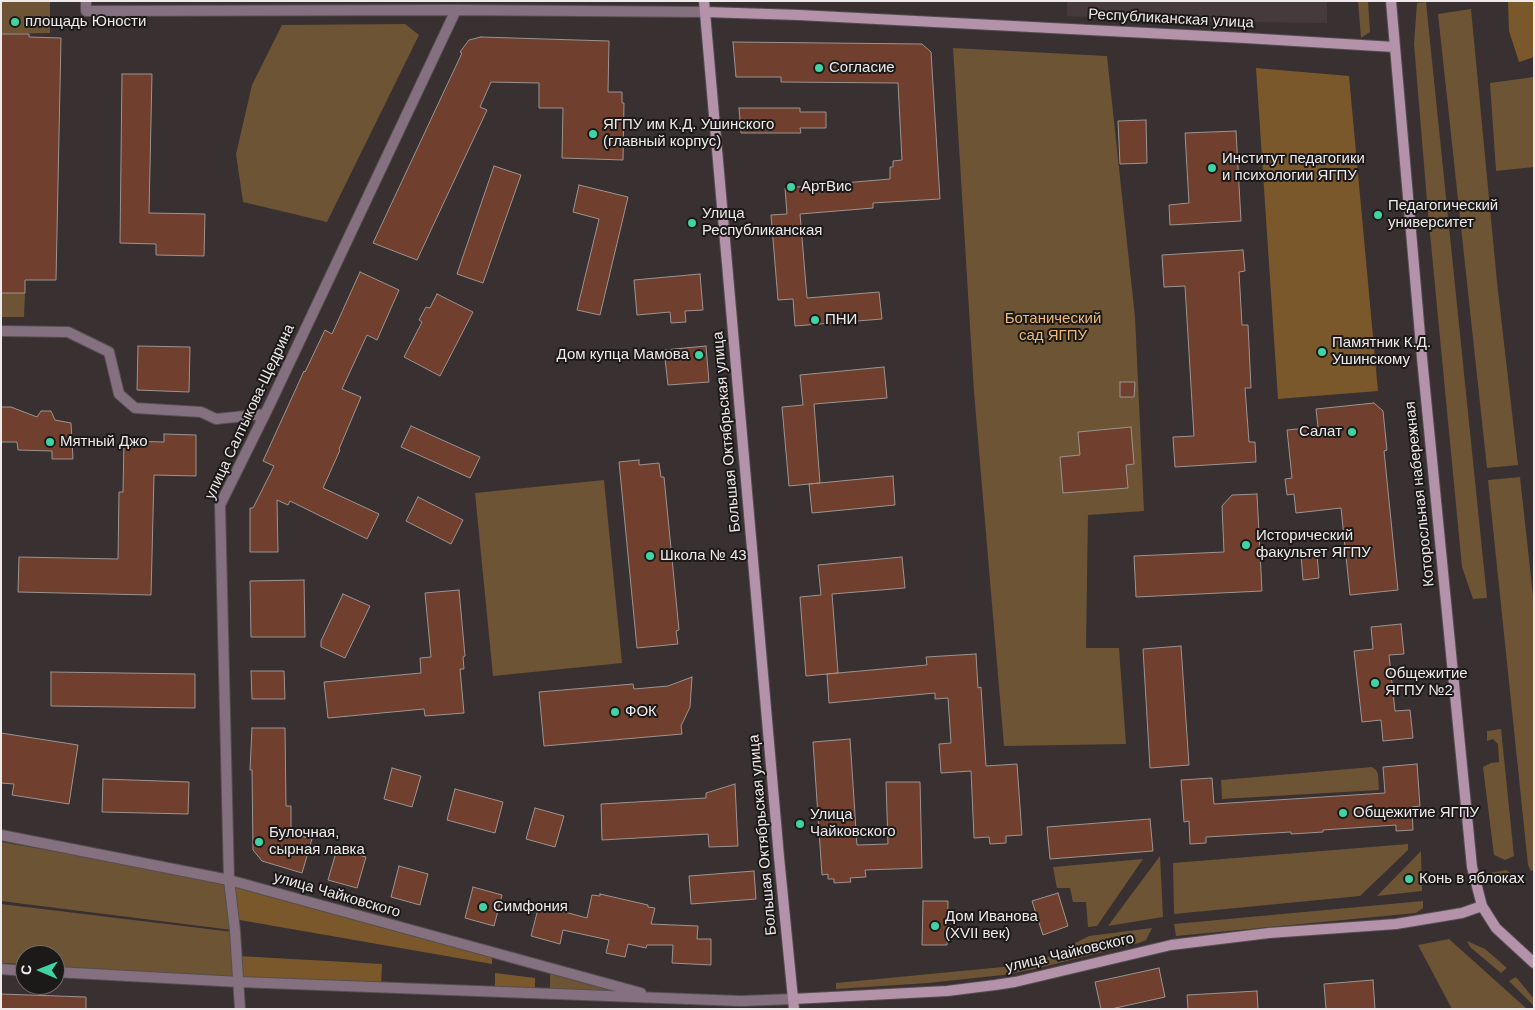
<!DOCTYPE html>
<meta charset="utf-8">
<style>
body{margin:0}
#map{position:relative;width:1535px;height:1010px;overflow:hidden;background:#383031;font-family:Arial,sans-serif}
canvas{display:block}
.frame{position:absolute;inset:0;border:2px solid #eee9ea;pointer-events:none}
.north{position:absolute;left:15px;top:945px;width:50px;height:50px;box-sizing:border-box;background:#1c1919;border:1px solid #706c6d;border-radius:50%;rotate:271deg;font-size:14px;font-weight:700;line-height:20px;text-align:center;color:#eee9ea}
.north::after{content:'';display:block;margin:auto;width:18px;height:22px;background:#3ed4a3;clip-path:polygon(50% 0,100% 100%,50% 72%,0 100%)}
</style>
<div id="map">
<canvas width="1535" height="1010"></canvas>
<div class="frame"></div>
<div class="north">С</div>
</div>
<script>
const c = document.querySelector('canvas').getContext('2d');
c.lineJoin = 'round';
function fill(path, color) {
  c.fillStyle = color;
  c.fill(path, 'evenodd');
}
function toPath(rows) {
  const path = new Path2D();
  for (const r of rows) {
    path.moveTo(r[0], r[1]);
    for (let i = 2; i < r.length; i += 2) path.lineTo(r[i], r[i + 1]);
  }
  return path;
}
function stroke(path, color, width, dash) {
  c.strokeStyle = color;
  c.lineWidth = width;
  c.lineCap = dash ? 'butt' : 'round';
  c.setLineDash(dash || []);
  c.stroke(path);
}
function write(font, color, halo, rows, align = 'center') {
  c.font = font + ' Arial,sans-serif';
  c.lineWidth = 4;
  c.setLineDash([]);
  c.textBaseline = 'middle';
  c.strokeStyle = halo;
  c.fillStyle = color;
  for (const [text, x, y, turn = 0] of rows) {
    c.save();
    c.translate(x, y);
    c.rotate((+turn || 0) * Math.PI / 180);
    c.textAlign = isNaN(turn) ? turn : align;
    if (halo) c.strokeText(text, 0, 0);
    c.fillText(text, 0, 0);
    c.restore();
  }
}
fill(toPath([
 [1067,1,1327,1,1327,23,1158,21,1067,16]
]), '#473a3c');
fill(toPath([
 [1,1,50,1,50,33,1,34],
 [1358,1,1368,1,1370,32,1361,38],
 [1426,2,1487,598,1473,599,1462,567,1428,213,1414,44,1417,3],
 [1471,9,1497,282,1518,465,1487,468,1438,14],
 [405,24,419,35,327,222,243,202,236,154,252,85,282,25],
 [953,48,1107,56,1135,317,1144,511,1088,515,1086,648,1119,648,1126,744,1004,746,974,392],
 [1534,77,1534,167,1496,171,1490,83],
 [1,293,25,293,24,317,1,317],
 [1520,477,1534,605,1534,870,1531,871,1528,865,1488,480],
 [604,480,622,663,493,676,475,493],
 [1501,729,1514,856,1505,860,1494,855,1483,767,1491,763,1499,762,1498,744,1493,739,1487,741,1487,731],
 [1372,767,1376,770,1378,774,1379,790,1222,799,1221,780],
 [1,842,227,881,232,930,1,901],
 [1408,844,1408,850,1360,896,1174,914,1173,863],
 [1421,851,1422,891,1377,896],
 [1160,856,1163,917,1108,926],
 [1143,859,1097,926,1088,927,1086,902,1073,902,1070,888,1057,888,1053,867],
 [1506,870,1517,878,1512,882,1501,881,1494,879,1490,873],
 [1423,901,1423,908,1416,913,1176,936,1174,924],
 [1,904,233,932,237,980,55,967,55,955,25,955,25,964,1,963],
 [1152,928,1146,940,1139,943,1035,969,1003,975,928,983,836,989,836,983,1034,964,1089,936],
 [1449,939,1527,1009,1452,1009,1418,945],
 [1467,941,1485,949,1507,968,1501,973,1470,947],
 [550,971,633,993,550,991],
 [1516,977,1534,999,1534,1006,1509,981]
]), '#6d5434');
fill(toPath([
 [1508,1,1534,1,1534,57,1519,62,1509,31],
 [1256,68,1349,76,1378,391,1278,399],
 [230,882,492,955,492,964,234,919],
 [238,956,382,964,381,985,241,980],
 [495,973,535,978,535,990,495,989]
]), '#7b582b');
const building = toPath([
 [1,34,29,34,29,37,61,38,56,280,25,280,25,293,1,293,1,34],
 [481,37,609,41,608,92,622,92,622,103,624,103,623,160,562,158,563,108,539,108,539,83,491,82,480,107,487,110,417,260,373,243,462,53,460,52,469,40,481,37],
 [733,42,922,44,931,52,940,199,873,203,873,208,800,214,807,298,879,292,882,319,795,326,793,299,778,300,771,215,787,214,785,188,890,179,890,167,893,167,893,161,902,160,898,83,781,82,781,77,736,77,733,42],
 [122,74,152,74,149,213,205,214,204,256,156,255,156,244,120,243,122,74],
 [739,108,800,108,800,112,826,112,826,128,800,128,801,133,741,133,739,108],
 [1146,120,1147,163,1120,164,1118,121,1146,120],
 [1236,131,1241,221,1170,225,1169,205,1189,203,1185,133,1236,131],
 [494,166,521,175,483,283,457,274,494,166],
 [579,185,628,197,600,315,577,310,599,219,573,212,579,185],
 [1243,250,1245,271,1239,272,1242,325,1248,325,1251,388,1245,388,1249,442,1255,442,1256,462,1175,467,1173,437,1194,436,1185,286,1164,287,1162,255,1243,250],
 [360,272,399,290,377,340,367,335,342,389,361,397,339,449,340,450,323,488,379,514,367,539,290,501,288,505,277,500,278,552,250,552,250,508,253,508,274,466,263,461,304,371,305,372,325,330,332,334,360,272],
 [700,274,703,310,685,311,686,322,671,323,670,312,637,315,634,280,700,274],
 [437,294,473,312,440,376,404,357,422,322,419,320,426,307,430,308,437,294],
 [138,346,190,347,189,392,137,390,138,346],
 [706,346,709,382,668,385,664,350,706,346],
 [884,367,887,398,814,404,820,483,789,486,782,407,803,405,800,375,884,367],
 [1120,382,1135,382,1134,397,1120,397,1120,382],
 [1374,403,1383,411,1387,450,1384,451,1398,590,1350,595,1341,508,1296,513,1294,494,1287,495,1285,479,1292,478,1287,430,1318,427,1316,409,1374,403],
 [1,407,11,407,37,417,41,411,51,411,55,420,71,423,73,459,52,459,52,451,18,450,17,442,1,442,1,407],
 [411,426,480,457,470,478,401,447,411,426],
 [1131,427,1134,464,1126,465,1128,488,1063,493,1060,457,1080,455,1078,432,1131,427],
 [164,434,196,435,196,476,154,475,151,595,18,592,19,557,118,559,119,492,123,492,124,441,164,442,164,434],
 [639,460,639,465,659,463,661,477,664,477,679,630,676,631,678,644,637,648,619,462,639,460],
 [893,476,895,505,812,513,809,484,893,476],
 [1257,494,1262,591,1136,597,1134,556,1224,552,1222,506,1232,495,1257,494],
 [418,497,463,520,451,544,406,521,418,497],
 [1317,554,1319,578,1303,580,1301,555,1317,554],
 [902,557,905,588,832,594,838,673,806,676,800,597,821,595,818,565,902,557],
 [304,580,305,637,251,637,250,581,304,580],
 [459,590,465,656,463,657,464,669,460,669,464,713,425,716,424,709,328,718,324,682,421,673,420,658,431,657,425,593,459,590],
 [343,594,370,606,345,658,321,647,321,641,343,594],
 [1401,624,1404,654,1389,655,1395,711,1410,710,1413,738,1383,741,1381,720,1362,722,1354,651,1373,649,1371,627,1401,624],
 [1181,646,1189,765,1150,768,1143,649,1181,646],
 [976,654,978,688,981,687,986,766,1017,764,1022,835,1006,836,1006,843,990,844,989,837,974,838,971,771,941,773,939,744,951,743,948,698,935,699,935,693,829,703,827,674,927,665,926,657,976,654],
 [251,671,284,671,285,699,252,699,251,671],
 [51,672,195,674,195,708,51,706,51,672],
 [692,677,690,707,681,726,682,734,544,746,539,692,633,684,634,689,668,686,692,677],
 [252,728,285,728,286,806,291,806,291,833,312,839,302,873,262,861,253,850,252,770,250,770,252,728],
 [1,733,78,745,69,804,12,795,14,784,1,783,1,733],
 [850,739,857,845,888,844,886,782,920,782,922,868,865,870,866,877,850,878,851,882,834,883,834,879,828,879,828,874,822,875,813,742,850,739],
 [1417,764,1420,806,1412,807,1413,830,1396,831,1396,825,1323,830,1323,832,1291,834,1291,832,1206,837,1206,843,1190,844,1189,821,1184,822,1181,780,1212,778,1214,804,1385,793,1383,767,1417,764],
 [392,768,421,776,412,807,384,799,392,768],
 [103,779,189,782,188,814,102,812,103,779],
 [735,784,738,846,709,847,708,834,602,840,601,804,706,798,706,793,735,784],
 [455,789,503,802,495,833,447,820,455,789],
 [535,808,564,816,555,847,526,839,535,808],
 [1150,819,1153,851,1050,859,1047,827,1150,819],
 [337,849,366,857,357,888,328,880,337,849],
 [399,866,428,874,420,905,391,897,399,866],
 [754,871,756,899,691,904,689,876,754,871],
 [473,887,502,895,494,926,465,918,473,887],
 [1058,893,1068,926,1043,935,1032,901,1058,893],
 [600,894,648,905,648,907,655,908,651,924,698,926,697,939,711,939,711,965,672,963,673,945,647,945,646,948,628,944,625,957,606,953,609,940,563,930,560,944,531,936,539,905,587,918,592,895,600,896,600,894],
 [923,901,948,901,947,945,922,945,923,901],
 [1159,968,1165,997,1111,1009,1101,1009,1095,982,1159,968],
 [1373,980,1375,1009,1326,1009,1324,984,1373,980],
 [1257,991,1258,1009,1188,1009,1187,995,1257,991],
 [1,994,86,997,86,1009,1,1009,1,994]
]);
fill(building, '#713f2d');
stroke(building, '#9c9491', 1);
const street = toPath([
 [86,1,86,11,456,10,705,12],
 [1,331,68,332,109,352,119,394,135,408,201,412,216,419,265,414],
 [1,835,229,880,641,993],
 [1,969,25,971],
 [55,972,239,982,741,1001,793,999],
 [240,1009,235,931,229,880,220,505,269,406,456,10]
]);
const secondary = toPath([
 [704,1,779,857,794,1009],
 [1391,1,1422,358,1472,867,1482,906,1496,928,1534,963],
 [705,12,799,15,1245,38,1394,47],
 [793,999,947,991,995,985,1015,982,1171,945,1269,933,1396,924,1462,913,1482,906]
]);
stroke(street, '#554e4f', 12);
stroke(secondary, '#554e4f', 12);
stroke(street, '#85707f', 10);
stroke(secondary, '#b492aa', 10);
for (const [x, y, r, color] of [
 [15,22,5,"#3ed4a3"],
 [819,68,5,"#3ed4a3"],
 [593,134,5,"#3ed4a3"],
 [1212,168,5,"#3ed4a3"],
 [791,187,5,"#3ed4a3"],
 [1378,215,5,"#3ed4a3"],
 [692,223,5,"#3ed4a3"],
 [815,320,5,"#3ed4a3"],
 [1322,352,5,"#3ed4a3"],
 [699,355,5,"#3ed4a3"],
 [1352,432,5,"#3ed4a3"],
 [50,442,5,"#3ed4a3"],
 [1246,545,5,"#3ed4a3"],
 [650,556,5,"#3ed4a3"],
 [1375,683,5,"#3ed4a3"],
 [615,712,5,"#3ed4a3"],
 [1343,813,5,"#3ed4a3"],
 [800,824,5,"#3ed4a3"],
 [259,842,5,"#3ed4a3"],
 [1409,879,5,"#3ed4a3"],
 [483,907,5,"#3ed4a3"],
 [935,926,5,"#3ed4a3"]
]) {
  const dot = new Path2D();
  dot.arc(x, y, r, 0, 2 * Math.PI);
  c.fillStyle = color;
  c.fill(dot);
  stroke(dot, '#1c1919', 2);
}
write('15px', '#eee9ea', '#1c1919', [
 ["Республиканская улица",1171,19,3],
 ["улица Салтыкова-Щедрина",250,412,-65],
 ["Большая Октябрьская улица",727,432,-95],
 ["Которосльная набережная",1420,494,-96],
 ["Большая Октябрьская улица",763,835,-95],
 ["улица Чайковского",337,895,16],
 ["улица Чайковского",1070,953,-13]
]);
write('15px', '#eee9ea', '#1c1919', [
 ["площадь Юности",25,22],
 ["Согласие",829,68],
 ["ЯГПУ им К.Д. Ушинского",603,125],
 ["(главный корпус)",603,142],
 ["Институт педагогики",1222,159],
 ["и психологии ЯГПУ",1222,176],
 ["АртВис",801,187],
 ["Педагогический",1388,206],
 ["университет",1388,223],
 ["Улица",702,214],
 ["Республиканская",702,231],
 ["ПНИ",825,320],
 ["Памятник К.Д.",1332,343],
 ["Ушинскому",1332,360],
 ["Дом купца Мамова",689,355,"right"],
 ["Салат",1342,432,"right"],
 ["Мятный Джо",60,442],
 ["Исторический",1256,536],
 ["факультет ЯГПУ",1256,553],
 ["Школа № 43",660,556],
 ["Общежитие",1385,674],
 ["ЯГПУ №2",1385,691],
 ["ФОК",625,712],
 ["Общежитие ЯГПУ",1353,813],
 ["Улица",810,815],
 ["Чайковского",810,832],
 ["Булочная,",269,833],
 ["сырная лавка",269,850],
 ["Конь в яблоках",1419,879],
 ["Симфония",493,907],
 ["Дом Иванова",945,917],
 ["(XVII век)",945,934]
], 'left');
write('15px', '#f0b975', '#1c1919', [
 ["Ботанический",1053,319],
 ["сад ЯГПУ",1053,336]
]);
</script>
